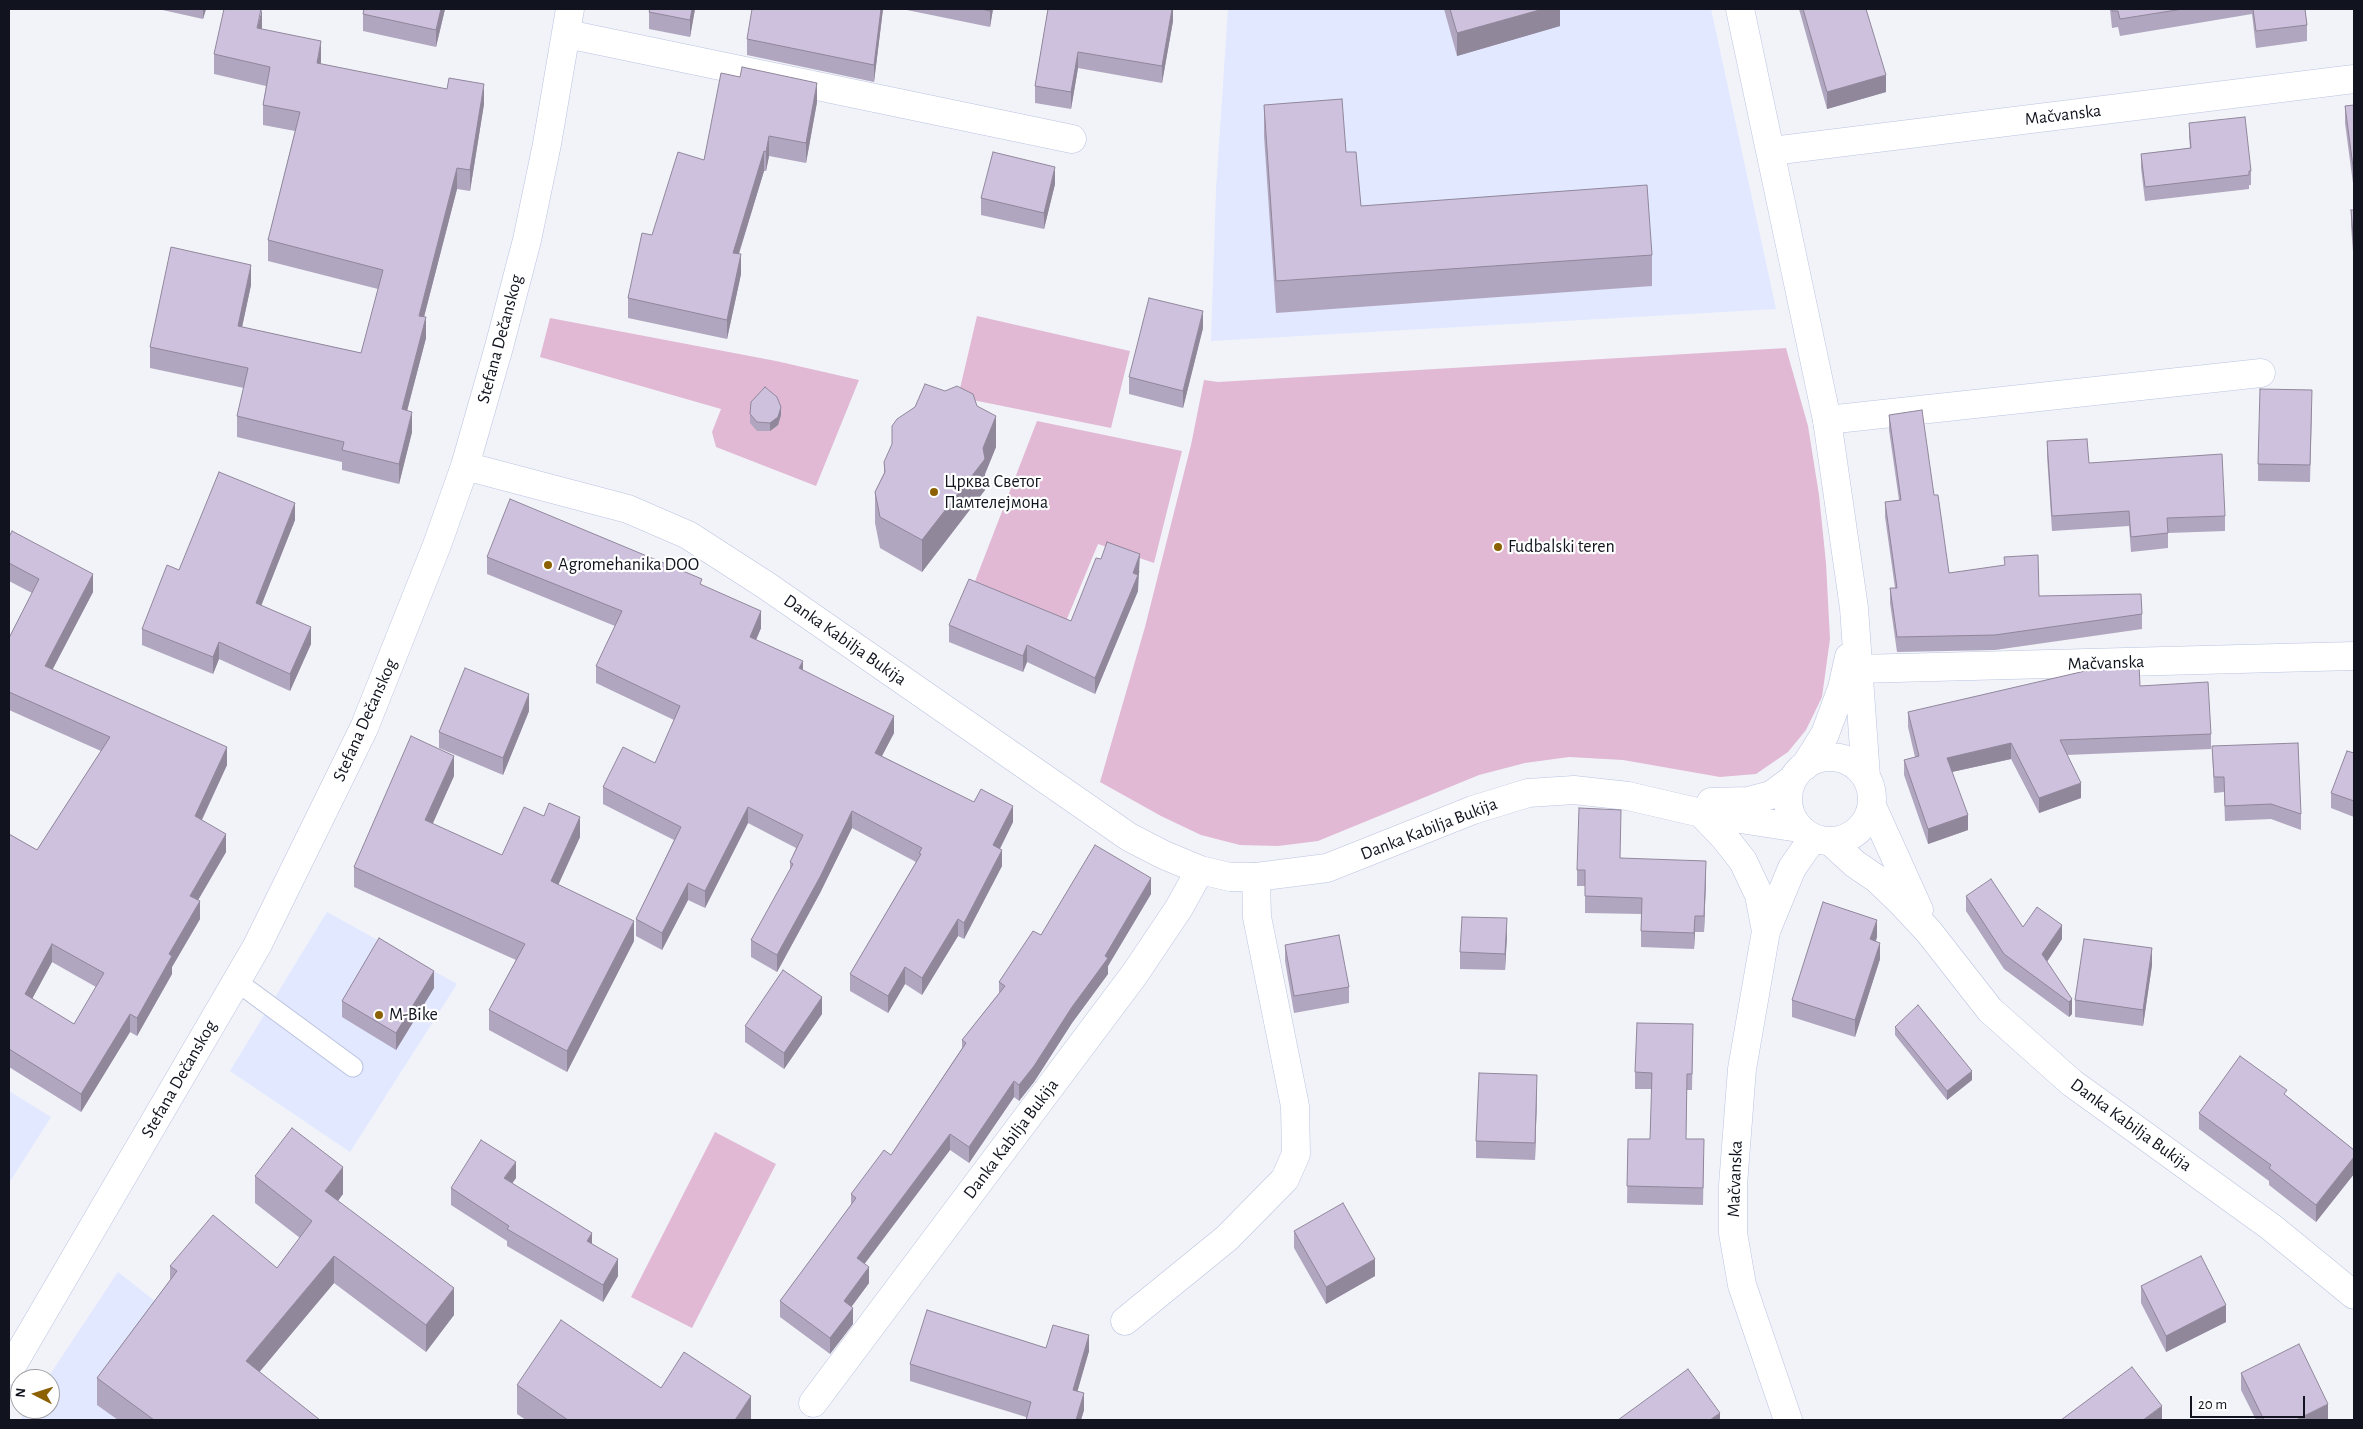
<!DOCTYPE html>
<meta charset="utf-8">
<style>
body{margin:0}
#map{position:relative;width:2363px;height:1429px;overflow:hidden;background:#f1f3f9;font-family:"Alegreya Sans",sans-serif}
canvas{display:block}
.frame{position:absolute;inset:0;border:10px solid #11141e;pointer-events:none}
.north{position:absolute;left:10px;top:1369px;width:50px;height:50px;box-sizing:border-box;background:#fff;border:1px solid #a0a1a5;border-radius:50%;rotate:275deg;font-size:14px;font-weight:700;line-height:20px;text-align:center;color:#11141e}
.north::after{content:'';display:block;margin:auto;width:18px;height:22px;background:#8c6104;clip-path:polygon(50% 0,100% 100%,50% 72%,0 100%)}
.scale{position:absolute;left:2190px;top:1396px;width:115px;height:22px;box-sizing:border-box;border:2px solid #11141e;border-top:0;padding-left:6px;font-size:15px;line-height:18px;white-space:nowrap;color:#11141e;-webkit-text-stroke:4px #fff;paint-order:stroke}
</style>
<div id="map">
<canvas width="2363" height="1429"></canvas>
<div class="frame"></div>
<div class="north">N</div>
<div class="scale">20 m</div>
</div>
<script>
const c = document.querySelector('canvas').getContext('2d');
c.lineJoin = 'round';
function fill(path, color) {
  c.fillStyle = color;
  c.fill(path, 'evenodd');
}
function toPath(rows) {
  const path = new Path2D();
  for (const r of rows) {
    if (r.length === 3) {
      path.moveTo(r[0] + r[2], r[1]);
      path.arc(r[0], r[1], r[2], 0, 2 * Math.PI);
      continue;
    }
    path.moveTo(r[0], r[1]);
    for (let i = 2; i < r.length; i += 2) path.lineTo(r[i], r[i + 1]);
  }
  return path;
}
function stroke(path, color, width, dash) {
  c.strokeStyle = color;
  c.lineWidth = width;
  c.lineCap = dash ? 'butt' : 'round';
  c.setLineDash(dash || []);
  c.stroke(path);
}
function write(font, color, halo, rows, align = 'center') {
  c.font = font + ' "Alegreya Sans",sans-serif';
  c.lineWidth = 4.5;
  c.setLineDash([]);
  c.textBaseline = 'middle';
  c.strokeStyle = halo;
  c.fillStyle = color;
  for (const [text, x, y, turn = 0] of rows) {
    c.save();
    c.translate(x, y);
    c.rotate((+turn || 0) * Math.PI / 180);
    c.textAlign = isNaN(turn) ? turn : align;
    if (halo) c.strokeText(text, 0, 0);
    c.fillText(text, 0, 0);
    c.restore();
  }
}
fill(toPath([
 [1228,9,1711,9,1776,309,1211,341,1216,190],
 [327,912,457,984,350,1152,230,1071],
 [9,1091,51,1117,9,1183],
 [118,1272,305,1420,20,1420,27,1409,50,1409,50,1379,47,1379]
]), '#e1e8ff');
fill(toPath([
 [977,316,1130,351,1111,428,958,397],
 [550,318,776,361,859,380,816,486,716,447,712,432,721,409,540,357],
 [1786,348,1808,426,1819,495,1826,563,1830,639,1822,697,1806,730,1788,752,1756,774,1720,777,1623,760,1569,757,1525,763,1479,775,1318,841,1278,846,1240,845,1201,835,1161,816,1100,782,1145,627,1191,445,1204,380,1218,382],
 [1037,421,1182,451,1154,563,1098,544,1064,626,972,589],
 [715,1132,776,1164,692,1328,631,1297]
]), '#e1b9d4');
const lane = toPath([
 [236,981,353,1067]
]);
const street = toPath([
 [567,34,1072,139],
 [1772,151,2354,79],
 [1827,420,2261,373],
 [1858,669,2354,656],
 [1125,1321,1227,1238,1285,1179,1296,1154,1295,1106,1257,917,1256,877],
 [813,1403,1134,975,1179,908,1200,870],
 [1788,1420,1742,1285,1733,1233,1733,1185,1742,1069,1766,931,1792,868,1813,838]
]);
const secondary = toPath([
 [1740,9,1827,420,1854,608,1866,777],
 [465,466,628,509,688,535,767,586,1129,837,1164,855,1200,870,1230,877,1256,877,1327,868,1473,810,1528,793,1574,790,1628,796,1701,813,1799,828],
 [1830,799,42],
 [1805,766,1825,734,1842,688,1849,657],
 [1711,802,1748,801,1771,795,1793,779],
 [1872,806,1919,910],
 [1701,813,1724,837,1743,861,1759,895,1766,931],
 [1831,842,1855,864,1877,879,1902,903,1929,932,1990,1010,2072,1083,2271,1227,2354,1295],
 [9,1371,257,946,364,728,437,545,465,466,499,347,527,240,547,144,570,9]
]);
stroke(lane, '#bac3e0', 21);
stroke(street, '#bac3e0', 29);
stroke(secondary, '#bac3e0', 29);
stroke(lane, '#fff', 19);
stroke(street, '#fff', 28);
stroke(secondary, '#fff', 28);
fill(toPath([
 [158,9,206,9,203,19],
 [364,9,445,9,436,47,363,31,363,14],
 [695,9,690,37,649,29,649,12],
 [883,9,874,82,747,55,747,39],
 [902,9,993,9,990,27],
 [1048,9,1173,9,1173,21,1162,83,1078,68,1071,109,1035,103,1035,86],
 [1444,9,1560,9,1560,26,1457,56],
 [1799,9,1866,9,1886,92,1827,109],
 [2110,9,2305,9,2307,25,2307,41,2256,48,2252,14,2120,36,2118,27,2112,28],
 [262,29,321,61,321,64,484,104,470,191,457,189,424,317,426,338,407,411,412,432,399,484,342,470,342,462,237,437,237,416,244,388,150,368,150,347,251,285,242,327,361,353,378,289,268,261,268,240,295,131,263,125,263,105,266,86,214,74,214,54],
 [817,102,806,163,769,156,766,171,764,171,739,254,741,274,727,339,628,318,628,298,652,235,704,160],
 [1264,105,1346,152,1361,206,1652,255,1652,286,1276,313,1264,136],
 [2354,105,2354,191,2345,123,2345,106],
 [2189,123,2251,171,2251,185,2249,185,2249,189,2145,201,2141,168,2141,154,2190,148,2189,137],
 [1055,184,1044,229,981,215,981,198],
 [2351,210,2354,210,2354,265,2351,226],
 [1203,328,1183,408,1129,394,1129,377],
 [977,406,996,447,985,474,985,490,922,572,880,548,875,523,875,492,884,473,884,462],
 [2312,407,2310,482,2258,481,2258,464],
 [750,414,781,415,778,425,770,431,757,431,750,423],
 [1889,415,1934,495,1949,573,2039,596,2142,614,2142,629,1995,650,1897,652,1890,603,1890,588,1895,588,1885,517,1885,502,1899,500,1889,430],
 [2047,441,2089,463,2225,516,2225,531,2168,533,2168,548,2131,552,2129,526,2052,531,2047,456],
 [295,520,261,605,311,644,290,691,219,659,213,674,142,645,142,629,179,570],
 [9,537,93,592,52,670,227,765,202,820,226,852,198,900,200,919,172,967,172,974,137,1036,130,1032,81,1112,9,1067,9,834,37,850,101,751,9,710,9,638,32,593,9,581],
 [52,962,96,987,74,1024,32,999],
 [487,557,702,585,761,628,756,640,803,670,894,733,882,756,1013,822,1000,849,1002,866,964,939,958,936,922,995,905,984,888,1013,850,991,850,974,916,862,852,828,820,893,777,972,751,957,751,940,790,871,790,862,796,848,748,823,705,908,688,900,662,950,636,936,636,919,674,840,603,804,603,787,655,763,674,720,596,683,596,666,615,626,487,574],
 [1140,571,1138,575,1138,591,1095,694,1027,662,1023,672,949,642,949,625,1071,621],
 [2140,686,2211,734,2211,749,2067,755,2081,798,2039,813,2011,759,1952,772,1968,830,1928,844,1904,775,1904,760,1915,757,1908,727,1908,712],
 [529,711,503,775,439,748,439,732],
 [2212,746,2301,814,2301,830,2271,819,2225,821,2224,792,2214,793],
 [2354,753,2354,817,2331,808,2331,793],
 [454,776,432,824,502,855,580,837,558,884,634,941,567,1072,489,1030,489,1010,516,960,354,887,354,867],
 [1620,858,1706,878,1704,932,1695,932,1694,949,1641,947,1641,914,1585,913,1585,886,1577,886,1577,870],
 [1151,894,1108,966,1108,974,1072,1023,1034,1082,1019,1101,1014,1097,969,1163,950,1150,864,1263,869,1283,851,1307,853,1324,830,1354,780,1317,780,1301,851,1205,851,1194,891,1155,962,1048,962,1040,999,993,999,982,1041,935],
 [1966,896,2023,927,2062,939,2047,962,2072,999,2072,1014,2069,1017,2004,969,1966,911],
 [1507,935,1505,970,1460,969,1460,952],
 [1877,937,1876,941,1880,959,1855,1037,1792,1017,1792,1000],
 [1285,945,1349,987,1349,1003,1294,1013,1285,961],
 [2152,965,2143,1026,2075,1017,2075,1000],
 [434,988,396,1050,342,1017,342,1001],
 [822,1014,784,1069,745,1042,745,1026],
 [1895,1027,1972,1080,1947,1100,1895,1035],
 [1693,1041,1692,1090,1687,1090,1686,1139,1704,1156,1703,1205,1627,1203,1628,1139,1650,1139,1652,1089,1635,1089,1635,1072],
 [1537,1092,1535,1160,1476,1158,1476,1141],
 [2287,1096,2354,1150,2354,1174,2316,1222,2269,1185,2269,1181,2199,1129,2199,1113],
 [255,1176,343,1194,338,1201,454,1315,426,1352,334,1283,259,1372,320,1420,118,1420,97,1405,97,1378,170,1280,170,1266,277,1268,300,1238,255,1203],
 [516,1178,512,1183,592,1244,618,1276,603,1302,507,1246,507,1241,451,1205,451,1188],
 [1294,1231,1375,1276,1326,1304,1294,1248],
 [2141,1286,2226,1322,2166,1352,2141,1303],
 [1046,1348,1089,1351,1077,1391,1084,1410,1081,1420,1026,1420,1026,1417,910,1381,910,1364],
 [2241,1373,2328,1420,2256,1420,2241,1390],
 [517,1385,661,1388,751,1420,526,1420,517,1414]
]), '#b1a6bf');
fill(toPath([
 [203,9,206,9,203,19],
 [262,9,262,29,257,28],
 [441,9,445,9,436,47,436,30],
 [692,9,695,9,690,37,690,20],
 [881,9,883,9,874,82,874,65],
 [990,9,993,9,990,27],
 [1172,9,1173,9,1173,21,1162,83,1162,66],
 [1543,9,1560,9,1560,26,1457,56,1457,33],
 [321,41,321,61,317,84,317,63],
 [1078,52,1078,68,1071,109,1071,92],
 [1886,75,1886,92,1827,109,1827,92],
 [817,83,817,102,806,163,806,143],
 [484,84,484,104,470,191,470,170],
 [769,136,769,156,766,171,766,152],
 [764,151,764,171,733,272,733,253],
 [1055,167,1055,184,1044,229,1044,213],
 [457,168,457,189,419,336,419,316],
 [741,254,741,274,727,339,727,320],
 [251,265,251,285,238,346,238,326],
 [1203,311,1203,328,1183,408,1183,391],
 [426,317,426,338,402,430,402,409],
 [781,407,781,415,778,425,770,431,770,423],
 [412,412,412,432,399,484,399,464],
 [996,416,996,447,985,474,985,490,922,572,922,540,983,448],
 [295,503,295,520,256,619,256,603],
 [1140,554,1138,591,1095,694,1095,678],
 [93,574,93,592,45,684,45,666],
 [761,611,761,628,750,654,750,637],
 [311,627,311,644,290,691,290,674],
 [219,642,219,659,213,674,213,657],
 [1027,645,1027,662,1023,672,1023,656],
 [803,661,803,677,799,668],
 [529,694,529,711,503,775,503,758],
 [894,716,894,733,875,769,875,753],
 [2011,743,2011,759,1947,773,1947,758],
 [227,747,227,765,195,834,195,816],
 [454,756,454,776,425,841,425,820],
 [2081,783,2081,798,2039,813,2039,798],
 [1013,806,1013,822,993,862,993,845],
 [748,807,748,823,705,908,705,891],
 [852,811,852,828,820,893,777,972,777,955],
 [1968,815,1968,830,1928,844,1928,829],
 [580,817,580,837,551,901,551,881],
 [226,834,226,852,190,914,190,896],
 [1002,850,1002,866,964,939,964,923],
 [1706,861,1706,878,1704,932,1704,916],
 [1151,878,1151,894,1108,966,1108,974,1072,1023,1034,1082,1019,1101,1019,1085,1105,956],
 [688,883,688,900,662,950,662,933],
 [200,901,200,919,172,967,172,974,137,1036,137,1018,169,954],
 [1695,916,1695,932,1694,949,1694,933],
 [1507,918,1507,935,1505,970,1505,954],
 [958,919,958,936,922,995,922,978],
 [1877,920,1877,937,1870,956,1870,939],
 [634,921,634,941,567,1072,567,1051],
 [2062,925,2062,939,2042,969,2042,954],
 [1880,943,1880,959,1855,1037,1855,1020],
 [52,944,52,962,25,1012,25,994],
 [2152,948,2152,965,2143,1026,2143,1010],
 [905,967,905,984,888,1013,888,996],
 [434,971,434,988,396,1050,396,1033],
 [822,997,822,1014,784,1069,784,1053],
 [2072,999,2072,1014,2069,1017,2069,1002],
 [130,1014,130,1032,81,1112,81,1094],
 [1972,1071,1972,1080,1947,1100,1947,1091],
 [1537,1075,1537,1092,1535,1160,1535,1143],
 [1014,1081,1014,1097,969,1163,969,1147],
 [950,1134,950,1150,857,1274,857,1258],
 [2354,1157,2354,1174,2316,1222,2316,1205],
 [516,1162,516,1178,504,1195,504,1178],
 [343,1167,343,1194,325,1218,325,1191],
 [592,1233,592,1250,587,1241],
 [334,1256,334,1283,246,1388,246,1361],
 [618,1259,618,1276,603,1302,603,1285],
 [1375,1259,1375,1276,1326,1304,1326,1287],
 [869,1267,869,1283,844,1317,844,1301],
 [454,1288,454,1315,426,1352,426,1325],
 [2226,1305,2226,1322,2166,1352,2166,1336],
 [853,1308,853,1324,830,1354,830,1338],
 [1089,1335,1089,1351,1073,1407,1073,1390],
 [1084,1393,1084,1410,1081,1420,1076,1420],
 [751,1396,751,1420,735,1420],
 [2328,1404,2328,1420,2296,1420],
 [2162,1406,2162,1420,2143,1420],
 [1720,1413,1720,1420,1710,1420]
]), '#90879b');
const building = toPath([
 [224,9,261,9,257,28,321,41,317,63,447,89,449,78,484,84,470,170,457,168,419,316,426,317,402,409,412,412,399,464,342,450,344,442,237,416,248,368,150,347,171,247,251,265,238,326,361,353,383,270,268,240,300,112,263,105,270,67,214,54,224,9],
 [364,9,441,9,436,30,363,14,364,9],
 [650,9,692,9,690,20,649,12,650,9],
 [752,9,881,9,874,65,747,39,752,9],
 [981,9,990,9,990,11,981,9],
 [1048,9,1172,9,1162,66,1078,52,1071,92,1035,86,1048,9],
 [1450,9,1543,9,1457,33,1450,9],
 [1803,9,1866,9,1886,75,1827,92,1803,9],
 [2112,9,2183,9,2120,19,2118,11,2112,11,2112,9],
 [2253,9,2305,9,2307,25,2256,31,2253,9],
 [742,67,817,83,806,143,769,136,766,152,764,151,733,253,741,254,727,320,628,298,642,233,652,235,678,152,704,160,721,73,740,77,742,67],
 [1342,99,1346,152,1356,152,1361,206,1647,185,1652,255,1276,281,1264,105,1342,99],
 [2354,105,2354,174,2345,106,2354,105],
 [2245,117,2251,171,2249,171,2249,175,2145,187,2141,154,2191,148,2189,123,2245,117],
 [993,152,1055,167,1044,213,981,198,993,152],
 [2351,210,2354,210,2354,248,2351,210],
 [1149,298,1203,311,1183,391,1129,377,1149,298],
 [925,384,945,391,957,386,973,394,977,406,996,416,983,448,985,459,922,540,880,517,875,492,885,472,884,462,892,444,892,426,897,419,915,407,925,384],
 [765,387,777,397,781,407,778,417,770,423,757,422,750,414,751,402,765,387],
 [2260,389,2312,390,2310,465,2258,464,2260,389],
 [1922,410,1934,495,1938,495,1949,573,2005,565,2004,557,2038,555,2039,596,2141,594,2142,614,1995,635,1897,637,1890,588,1897,588,1885,502,1901,500,1889,415,1922,410],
 [2087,439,2089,463,2222,454,2225,516,2167,518,2168,533,2131,537,2129,511,2052,516,2047,441,2087,439],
 [219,472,295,503,256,603,311,627,290,674,219,642,213,657,142,629,167,565,179,570,219,472],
 [510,499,702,579,700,584,761,611,750,637,803,661,799,668,894,716,875,753,974,802,981,789,1013,806,993,845,1002,850,964,923,958,919,922,978,905,967,888,996,850,974,921,854,919,853,922,848,852,811,820,877,777,955,751,940,793,864,790,862,803,835,748,807,705,891,688,883,662,933,636,919,681,827,603,787,623,747,655,763,680,706,596,666,622,611,487,557,510,499],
 [12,531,93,574,45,666,227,747,195,816,226,834,190,896,200,901,169,954,172,956,137,1018,130,1014,81,1094,9,1049,9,834,37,850,110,737,9,692,9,638,39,579,9,563,9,537,12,531],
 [52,944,104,973,74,1024,25,994,52,944],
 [1107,542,1140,554,1133,573,1138,575,1095,678,1027,645,1023,656,949,625,969,579,1071,621,1096,558,1101,559,1107,542],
 [2124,662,2139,664,2140,686,2208,682,2211,734,2060,740,2081,783,2039,798,2011,743,1947,758,1968,815,1928,829,1904,760,1919,756,1908,712,2124,662],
 [465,668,529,694,503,758,439,732,465,668],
 [411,736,454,756,425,820,502,855,524,807,544,816,549,803,580,817,551,881,634,921,567,1051,489,1010,525,944,354,867,411,736],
 [2298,743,2301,814,2271,804,2225,806,2224,777,2214,777,2212,746,2298,743],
 [2347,751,2354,753,2354,801,2331,793,2347,751],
 [1579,808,1621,810,1620,858,1706,861,1704,916,1695,916,1694,933,1641,931,1642,898,1585,896,1585,870,1577,870,1579,808],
 [1095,845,1151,878,1105,956,1108,958,1072,1007,1034,1066,1019,1085,1014,1081,969,1147,950,1134,857,1258,869,1267,844,1301,853,1308,830,1338,780,1301,856,1198,851,1194,884,1150,891,1155,966,1043,962,1040,1005,986,999,982,1033,931,1041,935,1095,845],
 [1991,879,2023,927,2037,907,2062,925,2042,954,2072,999,2069,1002,2004,954,1966,896,1991,879],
 [1823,902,1877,920,1870,939,1880,943,1855,1020,1792,1000,1823,902],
 [1462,917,1507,918,1505,954,1460,952,1462,917],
 [1339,935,1349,987,1294,996,1285,945,1339,935],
 [379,938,434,971,396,1033,342,1001,379,938],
 [2084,939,2152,948,2143,1010,2075,1000,2084,939],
 [783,970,822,997,784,1053,745,1026,783,970],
 [1918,1005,1972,1071,1947,1091,1895,1027,1918,1005],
 [1637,1023,1693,1024,1692,1074,1687,1074,1686,1139,1704,1139,1703,1188,1627,1186,1628,1139,1650,1139,1652,1073,1635,1072,1637,1023],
 [2240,1056,2287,1090,2284,1094,2354,1150,2354,1157,2316,1205,2269,1168,2271,1165,2199,1113,2240,1056],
 [1479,1073,1537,1075,1535,1143,1476,1141,1479,1073],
 [292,1128,343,1167,325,1191,454,1288,426,1325,334,1256,246,1361,320,1420,154,1420,97,1378,177,1271,170,1266,213,1215,277,1268,312,1221,255,1176,292,1128],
 [481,1140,516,1162,504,1178,592,1233,587,1241,618,1259,603,1285,507,1229,509,1226,451,1188,481,1140],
 [1343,1203,1375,1259,1326,1287,1294,1231,1343,1203],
 [2201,1256,2226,1305,2166,1336,2141,1286,2201,1256],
 [927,1310,1046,1348,1053,1325,1089,1335,1073,1390,1084,1393,1076,1420,1026,1420,1031,1402,910,1364,927,1310],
 [561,1320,661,1388,684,1352,751,1396,735,1420,568,1420,517,1385,561,1320],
 [2299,1344,2328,1404,2296,1420,2264,1420,2241,1373,2299,1344],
 [2132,1367,2162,1406,2143,1420,2061,1420,2132,1367],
 [1688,1369,1720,1413,1710,1420,1618,1420,1688,1369]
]);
fill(building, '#cec1de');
stroke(building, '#90879b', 1);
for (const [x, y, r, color] of [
 [934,492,5,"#8c6104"],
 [1498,547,5,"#8c6104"],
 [548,565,5,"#8c6104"],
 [379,1015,5,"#8c6104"]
]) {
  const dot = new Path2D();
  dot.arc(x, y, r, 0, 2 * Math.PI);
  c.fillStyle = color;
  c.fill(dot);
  stroke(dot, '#fff', 2);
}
write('18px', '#11141e', '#fff', [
 ["Mačvanska",2063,115,-7],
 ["Stefana Dečanskog",500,339,-75],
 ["Danka Kabilja Bukija",845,640,35],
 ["Mačvanska",2106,663,-2],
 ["Stefana Dečanskog",365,720,-66],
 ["Danka Kabilja Bukija",1429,829,-21],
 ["Stefana Dečanskog",179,1079,-60],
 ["Danka Kabilja Bukija",2131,1125,36],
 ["Danka Kabilja Bukija",1011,1139,-53],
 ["Mačvanska",1735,1179,-88]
]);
write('18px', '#11141e', '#fff', [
 ["Црква Светог",944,482],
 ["Памтелејмона",944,503],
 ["Fudbalski teren",1508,547],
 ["Agromehanika DOO",558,565],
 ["M-Bike",389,1015]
], 'left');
</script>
